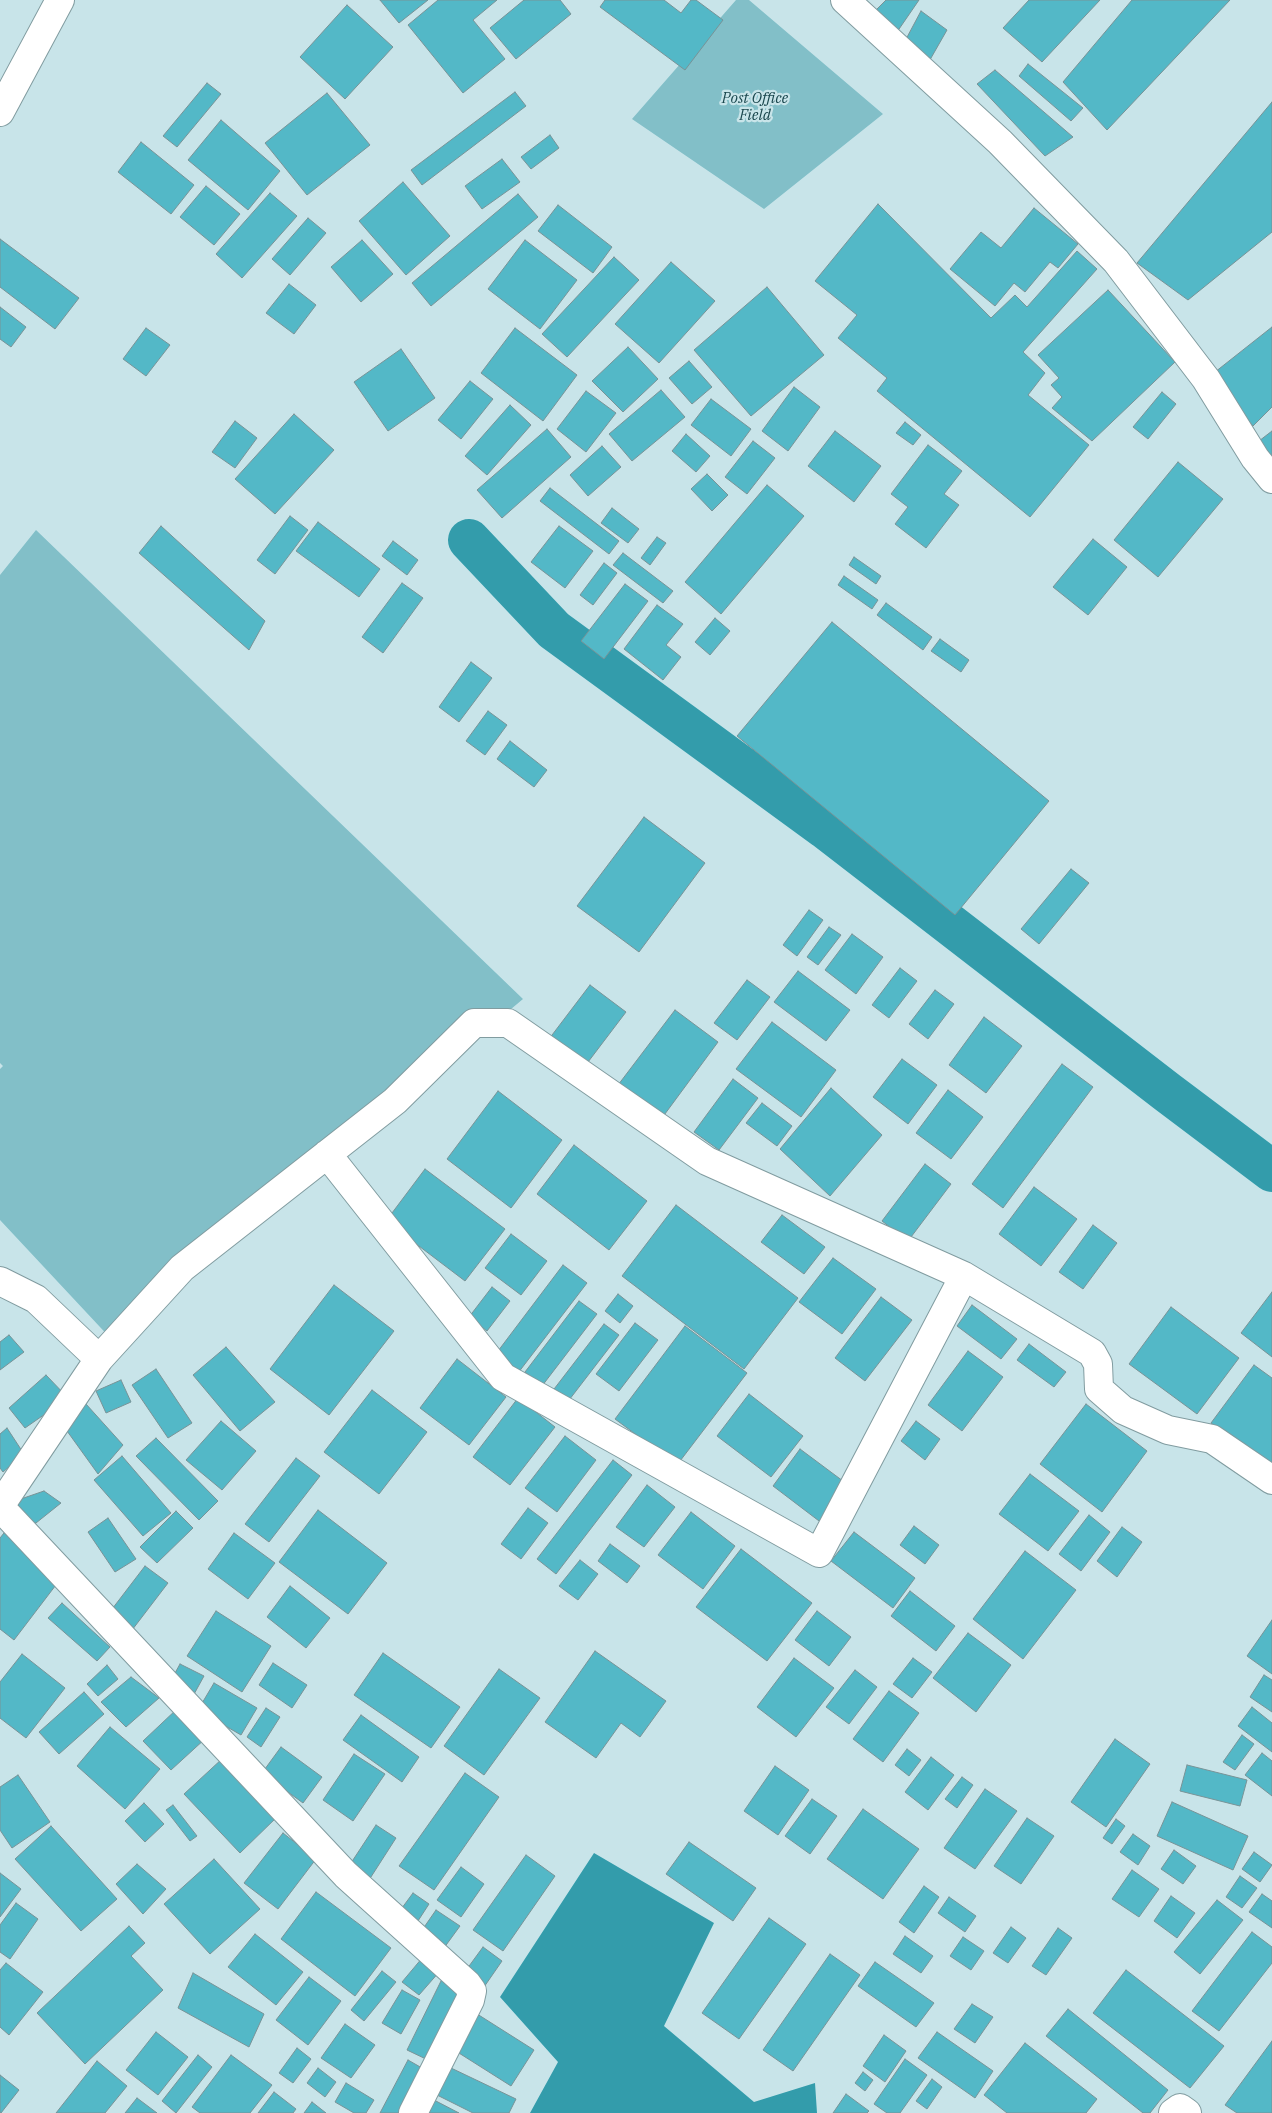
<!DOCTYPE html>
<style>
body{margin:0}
canvas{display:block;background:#c8e4e9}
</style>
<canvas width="1272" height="2113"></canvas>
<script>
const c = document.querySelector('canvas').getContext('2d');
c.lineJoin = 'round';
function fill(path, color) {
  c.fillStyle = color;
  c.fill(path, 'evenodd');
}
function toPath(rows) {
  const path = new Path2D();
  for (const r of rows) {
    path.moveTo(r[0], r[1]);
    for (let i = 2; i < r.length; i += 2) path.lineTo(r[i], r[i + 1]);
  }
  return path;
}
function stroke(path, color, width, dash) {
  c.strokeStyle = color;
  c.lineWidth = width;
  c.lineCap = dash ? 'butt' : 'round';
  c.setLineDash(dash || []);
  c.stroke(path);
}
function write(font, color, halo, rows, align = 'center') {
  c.font = font + ' "IBM Plex Serif",serif';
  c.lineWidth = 4.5;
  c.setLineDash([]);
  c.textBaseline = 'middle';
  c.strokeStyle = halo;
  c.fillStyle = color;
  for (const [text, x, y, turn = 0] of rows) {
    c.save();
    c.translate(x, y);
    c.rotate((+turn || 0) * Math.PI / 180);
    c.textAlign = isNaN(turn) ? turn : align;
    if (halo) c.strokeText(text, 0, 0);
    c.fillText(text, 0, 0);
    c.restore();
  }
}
fill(toPath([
 [736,0,749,0,883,114,764,209,632,119],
 [36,530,523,999,114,1342,0,1220,0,1069,3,1066,0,1063,0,575]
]), '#82bfc8');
fill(toPath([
 [594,1853,714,1923,664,2026,754,2102,815,2083,817,2113,530,2113,558,2062,500,1997]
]), '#339cab');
stroke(toPath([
 [469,540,554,630,825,828,1167,1092,1272,1171]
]), '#339cab', 42);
const building = toPath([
 [380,0,428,0,399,23,380,0],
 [438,0,497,0,473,20,505,59,463,93,408,25,438,0],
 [524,0,560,0,571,14,516,59,490,28,524,0],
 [605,0,664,0,681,13,691,0,696,0,723,20,685,70,600,7,605,0],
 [886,0,919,0,897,32,876,10,886,0],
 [1029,0,1100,0,1042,62,1003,28,1029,0],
 [1132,0,1230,0,1107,130,1063,82,1132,0],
 [347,5,393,47,345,99,300,57,347,5],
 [921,11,947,30,927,65,905,41,921,11],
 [1028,64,1083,108,1071,121,1019,76,1028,64],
 [995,70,1073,137,1045,156,977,84,995,70],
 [207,83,221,94,177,147,163,136,207,83],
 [515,92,526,106,422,185,411,170,515,92],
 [327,93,370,145,307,195,265,143,327,93],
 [1272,102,1272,232,1188,300,1137,263,1272,102],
 [221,120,280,171,248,210,188,160,221,120],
 [550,135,559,148,531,169,521,157,550,135],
 [141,142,194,185,171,214,118,172,141,142],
 [502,159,520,182,482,209,465,186,502,159],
 [403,182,450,236,406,275,359,221,403,182],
 [206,186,240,214,214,245,180,217,206,186],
 [270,193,297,216,242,278,216,254,270,193],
 [518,194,538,217,431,306,412,283,518,194],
 [878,204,991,318,1015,295,1027,307,1077,251,1097,269,1023,352,1045,373,1028,395,1089,445,1030,517,877,391,887,378,838,338,857,315,815,281,878,204],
 [558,205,612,247,593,273,538,231,558,205],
 [1034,208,1078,244,1058,268,1050,262,1025,292,1014,283,995,306,950,269,981,232,1001,248,1034,208],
 [308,218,326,233,290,275,272,259,308,218],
 [0,239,79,298,55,329,0,287,0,239],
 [362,240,393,274,361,302,331,267,362,240],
 [525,240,577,280,540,329,488,289,525,240],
 [614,257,639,280,567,357,542,334,614,257],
 [671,262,715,301,659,363,615,324,671,262],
 [289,284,316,305,294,334,266,313,289,284],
 [767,287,824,355,751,416,694,350,767,287],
 [1108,290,1175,362,1092,441,1052,408,1062,397,1051,385,1059,378,1038,355,1108,290],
 [0,307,26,327,11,347,0,339,0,307],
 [1272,327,1272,407,1253,426,1210,376,1272,327],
 [146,328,170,345,146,376,123,359,146,328],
 [515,328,577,375,543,421,481,373,515,328],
 [628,347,658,379,623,412,592,381,628,347],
 [401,349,435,398,388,431,354,382,401,349],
 [689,361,712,387,692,404,669,378,689,361],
 [470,381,493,399,461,439,438,420,470,381],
 [794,387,820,407,788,451,762,431,794,387],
 [661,390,685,417,632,461,609,434,661,390],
 [586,391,616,413,586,452,557,429,586,391],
 [1162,392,1176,404,1148,439,1133,427,1162,392],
 [711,399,751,429,731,456,691,425,711,399],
 [510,405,531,425,487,475,465,456,510,405],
 [294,414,334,450,275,514,235,479,294,414],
 [235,421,257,438,235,468,212,452,235,421],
 [905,422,921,435,913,445,896,433,905,422],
 [547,429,571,457,502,518,477,490,547,429],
 [835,431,881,466,854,502,808,466,835,431],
 [1272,431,1272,459,1259,441,1272,431],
 [686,434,710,456,696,472,672,451,686,434],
 [753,441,775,458,747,494,725,477,753,441],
 [928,445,962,471,944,494,959,505,926,548,895,524,908,507,891,494,928,445],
 [602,446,621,467,588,496,570,475,602,446],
 [1178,462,1223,499,1158,577,1114,540,1178,462],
 [707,474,728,495,712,511,691,489,707,474],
 [767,485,804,516,721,614,685,582,767,485],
 [550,488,619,541,609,554,540,501,550,488],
 [612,508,639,529,628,543,601,523,612,508],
 [290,516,308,530,275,574,257,560,290,516],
 [318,522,380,569,359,597,296,551,318,522],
 [161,526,265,621,249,650,139,553,161,526],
 [559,526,593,551,565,588,531,562,559,526],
 [657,537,666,543,650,565,641,558,657,537],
 [1093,539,1127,567,1088,615,1053,587,1093,539],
 [393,541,418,560,407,575,382,556,393,541],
 [623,553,673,591,663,603,613,565,623,553],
 [854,557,881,576,876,584,849,565,854,557],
 [604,563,617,573,593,605,580,595,604,563],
 [844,576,878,600,872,609,838,585,844,576],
 [402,583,423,598,383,653,362,637,402,583],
 [625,584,648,601,604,659,581,641,625,584],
 [886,603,932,637,923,650,877,615,886,603],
 [657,605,683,624,666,645,681,657,663,680,624,649,657,605],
 [715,618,730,631,710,655,695,642,715,618],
 [832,622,1049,801,955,915,737,736,832,622],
 [940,639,969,660,961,672,931,651,940,639],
 [471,662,492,678,459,722,439,707,471,662],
 [488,711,507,725,485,755,466,741,488,711],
 [510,741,547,770,534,787,497,759,510,741],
 [644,817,705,863,639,952,577,906,644,817],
 [1071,869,1089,883,1039,944,1021,929,1071,869],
 [809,910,823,920,797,956,783,945,809,910],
 [829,927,841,935,818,965,807,957,829,927],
 [852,934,883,957,856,994,825,970,852,934],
 [900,968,917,981,889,1018,872,1005,900,968],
 [798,971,850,1010,826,1041,774,1002,798,971],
 [747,980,770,997,737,1040,714,1023,747,980],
 [590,985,626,1012,585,1066,549,1039,590,985],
 [935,990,954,1004,928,1039,909,1024,935,990],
 [675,1010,718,1042,659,1122,615,1089,675,1010],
 [984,1017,1022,1046,986,1093,949,1065,984,1017],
 [772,1022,836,1070,801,1117,736,1069,772,1022],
 [902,1059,937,1085,908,1124,873,1097,902,1059],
 [1062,1064,1093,1087,1003,1208,972,1184,1062,1064],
 [733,1079,758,1098,719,1150,694,1132,733,1079],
 [831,1088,882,1135,830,1196,780,1149,831,1088],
 [948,1090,983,1117,951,1159,916,1133,948,1090],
 [498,1091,562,1140,511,1208,447,1159,498,1091],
 [762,1103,792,1126,777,1146,746,1123,762,1103],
 [574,1145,647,1201,609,1250,537,1194,574,1145],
 [925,1164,951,1184,908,1241,882,1221,925,1164],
 [425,1169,505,1229,465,1281,386,1221,425,1169],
 [1034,1187,1077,1219,1041,1266,999,1234,1034,1187],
 [676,1205,798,1298,744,1369,622,1276,676,1205],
 [782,1215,825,1247,804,1274,761,1242,782,1215],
 [1093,1225,1117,1243,1083,1289,1059,1272,1093,1225],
 [511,1234,547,1261,521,1295,485,1268,511,1234],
 [833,1258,876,1289,842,1334,799,1302,833,1258],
 [563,1265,587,1283,518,1373,495,1355,563,1265],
 [334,1285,394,1331,329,1415,270,1369,334,1285],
 [492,1287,510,1301,487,1331,469,1317,492,1287],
 [1272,1292,1272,1357,1241,1333,1272,1292],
 [618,1294,633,1306,620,1323,605,1311,618,1294],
 [881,1297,912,1320,865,1381,835,1358,881,1297],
 [579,1301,597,1314,542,1386,525,1372,579,1301],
 [972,1305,1017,1339,1001,1359,957,1326,972,1305],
 [1171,1307,1239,1358,1197,1414,1129,1364,1171,1307],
 [635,1323,658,1340,619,1391,596,1374,635,1323],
 [604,1324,619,1335,566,1404,551,1393,604,1324],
 [685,1326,747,1373,677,1465,615,1419,685,1326],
 [9,1335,24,1352,0,1370,0,1342,9,1335],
 [1029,1344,1066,1372,1054,1387,1017,1360,1029,1344],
 [226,1347,275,1402,240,1431,193,1375,226,1347],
 [968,1351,1003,1377,962,1431,928,1405,968,1351],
 [457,1359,506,1397,469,1445,420,1408,457,1359],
 [1254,1365,1272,1378,1272,1468,1211,1423,1254,1365],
 [156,1369,192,1423,168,1438,132,1385,156,1369],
 [46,1375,68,1398,25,1428,9,1408,46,1375],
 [121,1380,131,1402,106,1413,96,1391,121,1380],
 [372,1390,427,1432,379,1494,324,1452,372,1390],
 [749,1394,803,1436,771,1477,717,1436,749,1394],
 [518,1398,555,1427,510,1485,473,1457,518,1398],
 [86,1404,123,1445,98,1474,62,1424,86,1404],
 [1086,1404,1147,1451,1102,1512,1040,1464,1086,1404],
 [221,1421,256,1451,222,1490,186,1460,221,1421],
 [916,1421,940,1439,925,1460,901,1441,916,1421],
 [7,1428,24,1454,3,1472,0,1468,0,1434,7,1428],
 [565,1436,596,1460,557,1512,525,1488,565,1436],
 [156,1438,218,1501,199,1520,136,1456,156,1438],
 [800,1449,851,1487,823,1524,773,1486,800,1449],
 [122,1456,171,1513,143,1536,94,1480,122,1456],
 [296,1458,320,1476,269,1542,245,1524,296,1458],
 [613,1460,632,1475,556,1574,537,1559,613,1460],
 [1030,1474,1079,1511,1048,1551,999,1514,1030,1474],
 [647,1485,675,1507,644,1547,616,1527,647,1485],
 [44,1491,61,1503,36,1523,30,1523,15,1501,44,1491],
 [528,1508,548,1523,521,1559,501,1544,528,1508],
 [318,1510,387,1563,348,1614,279,1562,318,1510],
 [176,1511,193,1528,157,1563,140,1547,176,1511],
 [691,1512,735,1546,703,1589,658,1555,691,1512],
 [1089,1515,1110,1532,1081,1571,1059,1554,1089,1515],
 [108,1518,136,1559,115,1572,88,1532,108,1518],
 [914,1526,939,1545,925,1564,900,1545,914,1526],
 [1122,1527,1142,1542,1117,1577,1097,1561,1122,1527],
 [854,1532,915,1578,893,1608,831,1561,854,1532],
 [4,1533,62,1577,14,1640,0,1629,0,1538,4,1533],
 [234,1533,275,1563,248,1599,208,1569,234,1533],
 [610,1544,640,1566,627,1583,598,1561,610,1544],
 [741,1549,812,1603,767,1661,696,1607,741,1549],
 [1025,1551,1076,1590,1023,1659,973,1619,1025,1551],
 [580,1560,598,1574,578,1600,559,1586,580,1560],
 [145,1566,168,1583,129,1634,106,1617,145,1566],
 [290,1586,330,1618,306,1648,267,1617,290,1586],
 [910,1591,955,1626,936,1651,891,1616,910,1591],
 [62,1603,110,1647,97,1661,48,1618,62,1603],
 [216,1611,271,1646,242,1692,187,1656,216,1611],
 [817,1611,851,1637,829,1666,795,1640,817,1611],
 [1272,1620,1272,1674,1247,1656,1272,1620],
 [968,1633,1011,1665,976,1712,933,1678,968,1633],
 [595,1651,666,1701,640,1737,621,1723,596,1758,545,1722,595,1651],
 [383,1653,460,1707,431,1748,354,1695,383,1653],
 [22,1654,65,1688,26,1738,0,1718,0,1682,22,1654],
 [794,1658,834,1688,796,1737,757,1707,794,1658],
 [913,1658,932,1672,912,1698,893,1684,913,1658],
 [273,1663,307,1685,292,1708,259,1685,273,1663],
 [180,1664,204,1676,193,1696,169,1684,180,1664],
 [107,1665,118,1679,98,1696,87,1684,107,1665],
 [499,1669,540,1698,484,1775,444,1746,499,1669],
 [855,1670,877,1687,849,1724,826,1707,855,1670],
 [1264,1675,1272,1680,1272,1712,1250,1697,1264,1675],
 [131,1677,159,1698,126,1727,101,1702,131,1677],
 [214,1683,257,1708,241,1735,198,1710,214,1683],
 [889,1691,919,1713,883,1762,853,1739,889,1691],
 [84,1692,104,1714,59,1754,39,1732,84,1692],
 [1252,1707,1272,1723,1272,1752,1238,1726,1252,1707],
 [178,1708,206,1738,171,1770,143,1741,178,1708],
 [266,1708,280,1717,261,1747,247,1737,266,1708],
 [361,1715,419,1757,402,1782,343,1740,361,1715],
 [110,1727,160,1769,125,1809,77,1766,110,1727],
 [1242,1735,1254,1744,1235,1770,1223,1762,1242,1735],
 [1115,1739,1150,1764,1106,1827,1071,1802,1115,1739],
 [281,1747,322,1777,303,1803,262,1773,281,1747],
 [907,1749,921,1760,909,1776,895,1765,907,1749],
 [1262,1753,1272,1761,1272,1796,1245,1775,1262,1753],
 [354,1754,385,1774,353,1821,323,1800,354,1754],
 [931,1757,954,1775,928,1810,905,1792,931,1757],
 [223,1758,278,1816,240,1853,184,1794,223,1758],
 [1187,1765,1247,1780,1240,1806,1180,1791,1187,1765],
 [775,1766,809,1790,778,1835,744,1811,775,1766],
 [465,1773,499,1797,434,1890,399,1866,465,1773],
 [18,1775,50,1822,12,1848,0,1830,0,1787,18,1775],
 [962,1777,973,1785,957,1808,945,1799,962,1777],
 [985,1789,1017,1811,975,1869,944,1848,985,1789],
 [812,1799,837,1816,810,1854,785,1836,812,1799],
 [1172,1802,1248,1836,1233,1870,1157,1836,1172,1802],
 [144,1803,164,1824,145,1842,125,1821,144,1803],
 [173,1805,197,1836,190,1841,166,1810,173,1805],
 [863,1809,919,1849,883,1899,827,1859,863,1809],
 [1027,1818,1054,1836,1021,1884,994,1866,1027,1818],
 [1116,1819,1125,1826,1112,1844,1103,1838,1116,1819],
 [376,1825,396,1838,369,1880,349,1866,376,1825],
 [51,1826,117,1899,81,1931,15,1859,51,1826],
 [283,1833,316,1859,278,1909,244,1883,283,1833],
 [1133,1834,1150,1846,1138,1865,1120,1852,1133,1834],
 [689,1842,756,1888,733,1921,666,1874,689,1842],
 [1174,1850,1196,1866,1183,1884,1161,1869,1174,1850],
 [1254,1852,1272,1865,1260,1882,1242,1869,1254,1852],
 [526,1855,555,1876,503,1951,473,1930,526,1855],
 [214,1859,260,1909,210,1954,164,1904,214,1859],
 [137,1864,166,1889,143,1914,116,1884,137,1864],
 [461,1867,484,1884,461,1917,437,1900,461,1867],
 [1132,1870,1159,1889,1139,1917,1112,1899,1132,1870],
 [0,1873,21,1889,0,1917,0,1873],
 [1240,1876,1257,1888,1242,1908,1226,1897,1240,1876],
 [924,1886,939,1897,914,1933,899,1922,924,1886],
 [316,1892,391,1948,355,1996,281,1939,316,1892],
 [413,1893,429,1904,416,1924,399,1912,413,1893],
 [1262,1894,1272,1901,1272,1928,1249,1912,1262,1894],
 [1171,1896,1195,1913,1177,1938,1154,1921,1171,1896],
 [949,1897,976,1916,965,1932,938,1913,949,1897],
 [1217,1900,1243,1920,1200,1974,1174,1952,1217,1900],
 [16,1903,38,1919,10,1959,0,1952,0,1925,16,1903],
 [436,1910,460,1926,441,1952,418,1936,436,1910],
 [769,1918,806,1944,739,2039,702,2013,769,1918],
 [129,1926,145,1943,131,1956,163,1990,85,2064,37,2013,129,1926],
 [1011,1927,1026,1938,1008,1963,993,1953,1011,1927],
 [1058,1928,1072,1938,1046,1975,1032,1966,1058,1928],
 [1252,1932,1272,1947,1272,1963,1219,2031,1192,2011,1252,1932],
 [255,1934,303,1972,276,2005,228,1967,255,1934],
 [905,1936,933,1956,921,1973,893,1954,905,1936],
 [963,1937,984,1951,971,1970,950,1956,963,1937],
 [483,1947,502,1961,484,1987,464,1973,483,1947],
 [830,1954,860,1975,793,2071,763,2050,830,1954],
 [423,1957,440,1971,419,1995,402,1982,423,1957],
 [875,1962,934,2003,916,2027,858,1986,875,1962],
 [6,1963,43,1992,9,2035,0,2027,0,1970,6,1963],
 [1126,1970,1224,2046,1190,2088,1093,2013,1126,1970],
 [382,1971,396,1982,364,2021,351,2010,382,1971],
 [193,1973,264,2014,249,2047,178,2008,193,1973],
 [309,1977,341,2001,308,2045,276,2020,309,1977],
 [442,1979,463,1989,428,2060,407,2050,442,1979],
 [402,1990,420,2000,401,2034,382,2023,402,1990],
 [972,2004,993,2017,975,2043,954,2029,972,2004],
 [1068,2009,1168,2090,1150,2113,1143,2113,1046,2036,1068,2009],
 [474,2012,534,2050,511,2086,451,2048,474,2012],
 [345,2024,375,2045,351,2078,321,2058,345,2024],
 [156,2032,188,2057,158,2095,126,2070,156,2032],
 [937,2032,993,2071,975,2098,918,2058,937,2032],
 [884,2035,906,2051,885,2082,863,2066,884,2035],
 [1272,2041,1272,2113,1237,2113,1225,2105,1272,2041],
 [1025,2043,1097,2099,1086,2113,1007,2113,984,2095,1025,2043],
 [297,2048,311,2059,293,2083,279,2073,297,2048],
 [198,2055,212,2067,176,2113,162,2101,198,2055],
 [231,2055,272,2085,250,2113,200,2113,192,2107,231,2055],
 [905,2059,927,2075,900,2113,887,2113,874,2104,905,2059],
 [408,2060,429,2072,406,2113,380,2113,408,2060],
 [97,2061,127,2086,105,2113,56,2113,97,2061],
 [318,2068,336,2082,325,2097,307,2083,318,2068],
 [451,2068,516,2099,509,2113,473,2113,437,2095,451,2068],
 [863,2072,873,2080,865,2091,855,2083,863,2072],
 [0,2075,19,2090,1,2113,0,2113,0,2075],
 [932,2079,942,2087,927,2109,916,2101,932,2079],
 [346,2083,374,2100,366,2113,354,2113,335,2102,346,2083],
 [274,2092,296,2109,293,2113,258,2113,274,2092],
 [846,2094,869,2111,867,2113,833,2113,846,2094],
 [137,2098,157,2113,125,2113,137,2098],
 [434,2100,459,2113,427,2113,434,2100],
 [312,2102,326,2113,304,2113,312,2102]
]);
fill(building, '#53b8c7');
stroke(building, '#789397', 1);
const street = toPath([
 [327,1154,503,1377,819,1553,964,1276],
 [0,1281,36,1299,99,1359,182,1268,395,1101,474,1023,508,1023,707,1161,964,1276,1092,1353,1098,1364,1099,1389,1123,1410,1168,1430,1212,1439,1272,1480],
 [0,1506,99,1359],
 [0,1507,346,1875,467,1984,472,1991,470,2000,413,2113],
 [1173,2113,1180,2108,1187,2113]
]);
const secondary = toPath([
 [845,0,1000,142,1116,261,1206,379,1255,458,1272,479]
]);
const highway = toPath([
 [0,112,60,0]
]);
stroke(street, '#819ca0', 30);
stroke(secondary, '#819ca0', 30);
stroke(highway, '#819ca0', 30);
stroke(street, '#fff', 28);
stroke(secondary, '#fff', 28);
stroke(highway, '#fff', 28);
write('italic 15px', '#19464d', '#c8e4e9', [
 ["Post Office",755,99],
 ["Field",755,116]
]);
</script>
